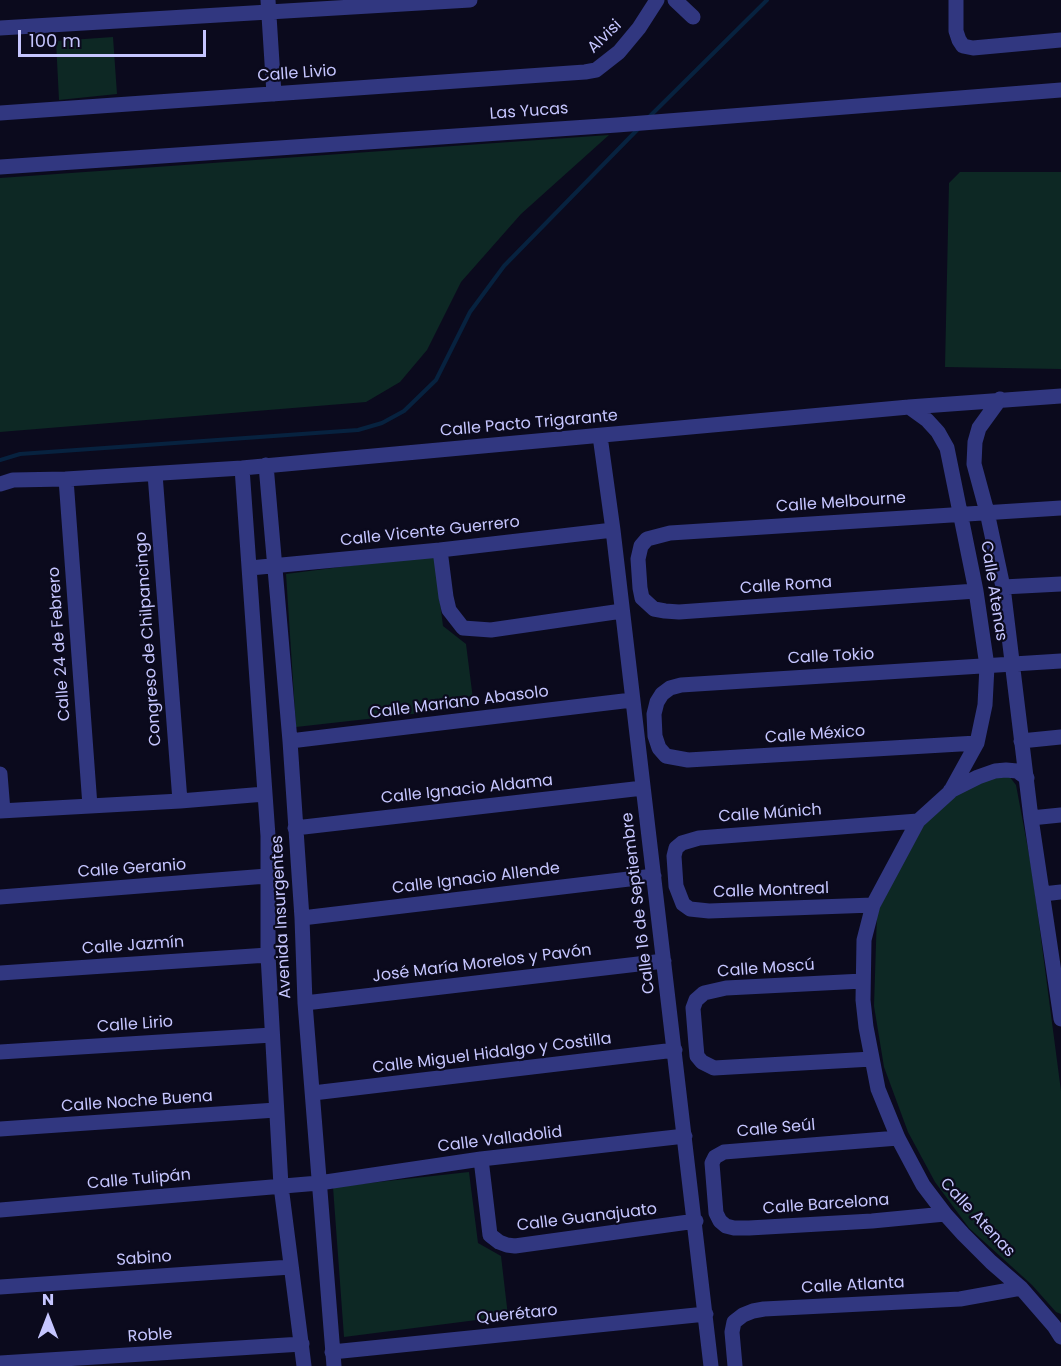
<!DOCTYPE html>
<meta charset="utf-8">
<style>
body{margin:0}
#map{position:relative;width:1061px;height:1366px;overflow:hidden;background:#0b0a1d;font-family:Poppins,sans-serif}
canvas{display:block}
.north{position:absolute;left:18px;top:1288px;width:60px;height:60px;-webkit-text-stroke:4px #0b0a1d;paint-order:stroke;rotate:0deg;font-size:16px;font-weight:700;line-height:24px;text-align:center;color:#c6c6ff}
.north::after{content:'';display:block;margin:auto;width:21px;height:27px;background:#c6c6ff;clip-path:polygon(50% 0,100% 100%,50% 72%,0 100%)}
.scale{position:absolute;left:18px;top:30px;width:188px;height:27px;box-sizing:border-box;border:3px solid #c6c6ff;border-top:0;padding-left:8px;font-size:18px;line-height:21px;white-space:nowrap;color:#c6c6ff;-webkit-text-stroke:4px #0b0a1d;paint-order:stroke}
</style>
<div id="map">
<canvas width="1061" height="1366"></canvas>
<div class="north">N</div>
<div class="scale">100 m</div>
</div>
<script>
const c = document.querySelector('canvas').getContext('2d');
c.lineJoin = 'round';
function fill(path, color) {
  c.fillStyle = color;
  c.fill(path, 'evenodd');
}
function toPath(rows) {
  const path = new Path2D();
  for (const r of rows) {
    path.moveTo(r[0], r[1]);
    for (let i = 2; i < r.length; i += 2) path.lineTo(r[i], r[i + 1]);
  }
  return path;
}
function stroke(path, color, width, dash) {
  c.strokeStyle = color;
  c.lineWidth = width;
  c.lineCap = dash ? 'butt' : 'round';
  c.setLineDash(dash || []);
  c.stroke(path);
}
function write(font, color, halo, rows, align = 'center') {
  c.font = font + ' Poppins,sans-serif';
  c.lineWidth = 4.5;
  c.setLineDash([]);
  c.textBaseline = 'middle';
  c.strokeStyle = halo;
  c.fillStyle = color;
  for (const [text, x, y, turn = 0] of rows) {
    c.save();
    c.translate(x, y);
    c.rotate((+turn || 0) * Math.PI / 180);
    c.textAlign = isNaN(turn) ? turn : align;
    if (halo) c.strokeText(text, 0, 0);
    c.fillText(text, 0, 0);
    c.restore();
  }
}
fill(toPath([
 [113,37,117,94,59,100,56,41],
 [609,135,521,214,461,282,427,350,400,382,366,402,0,432,0,178],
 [960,172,1061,172,1061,369,945,367,949,183],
 [434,555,443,626,466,644,474,707,296,727,286,574],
 [996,776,1009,776,1016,785,1032,870,1061,1091,1061,1314,1056,1312,1032,1285,969,1228,935,1182,908,1132,884,1067,874,1006,877,913,921,822,964,789],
 [469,1172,478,1243,501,1256,508,1316,344,1337,333,1187]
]), '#0d2824');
stroke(toPath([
 [648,118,767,0],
 [0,460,20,454,358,430,382,423,404,411,436,380,470,312,504,266,639,128]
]), '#07223f', 4);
stroke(toPath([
 [268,0,274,94],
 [675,0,693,17],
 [956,0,956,31,959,40,963,46,973,48,1061,40],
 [0,28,470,0],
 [0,113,585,72,596,70,619,52,639,28,657,0],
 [0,167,617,125,1061,90],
 [1000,399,979,428,975,442,974,464,987,512,1003,587,1031,818,1061,1019],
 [909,407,927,420,938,432,947,448,976,591,987,666,985,705,977,743,950,792,918,821,873,905,864,940,863,1000,866,1027,878,1089,898,1138,923,1185,945,1214,963,1234,991,1262,1021,1288,1054,1326,1061,1337],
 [600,436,613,530,711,1366],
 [266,465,290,741,302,918,305,1003,334,1366],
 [242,468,268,836,268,955,281,1186,304,1366],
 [155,474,180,801],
 [66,479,90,806],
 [0,484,13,480,66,479,242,468,909,407,1061,396],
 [440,550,446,597,449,610,463,628,491,630,622,611],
 [250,568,440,550,613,530],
 [1003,587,1061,584],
 [976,591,679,612,665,611,654,609,642,598,640,588,638,559,641,546,647,539,670,533,1061,508],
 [290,741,632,700],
 [1021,741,1061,737],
 [977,743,688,760,666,756,659,748,655,736,654,714,657,702,662,694,670,688,681,685,1061,661],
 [0,774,3,811],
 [950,791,978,777,995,771,1006,770,1017,771,1027,778],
 [0,811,180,801,265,794],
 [1031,818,1061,815],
 [295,828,643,788],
 [1043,894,1061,892],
 [0,897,267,876],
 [873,905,709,911,690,909,683,904,676,886,674,856,676,848,682,843,699,838,918,821],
 [302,918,654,876],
 [0,973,268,955],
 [863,981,726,988,704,993,696,1000,693,1008,696,1045,697,1056,702,1062,714,1068,872,1059],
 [305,1003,664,961],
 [0,1052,272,1035],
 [313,1093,675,1050],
 [0,1129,276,1110],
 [898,1138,724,1152,715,1157,712,1163,716,1213,720,1221,726,1226,734,1228,749,1228,872,1221,945,1214],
 [481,1159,490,1235,499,1242,507,1245,515,1246,696,1221],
 [0,1210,319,1183,481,1159,685,1136],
 [0,1287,291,1267],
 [332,1352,706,1314],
 [0,1363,302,1344],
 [735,1366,732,1332,734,1322,743,1315,753,1311,764,1309,960,1299,1021,1288]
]), '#313780', 15);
write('16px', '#c6c6ff', '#0b0a1d', [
 ["Alvisi",605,37,-44],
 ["Calle Livio",297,74,-4],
 ["Las Yucas",529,112,-4],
 ["Calle Pacto Trigarante",529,424,-5],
 ["Calle Melbourne",841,503,-4],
 ["Calle Vicente Guerrero",430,532,-6],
 ["Calle Roma",786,586,-4],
 ["Calle Atenas",993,591,81],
 ["Congreso de Chilpancingo",149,639,-94],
 ["Calle 24 de Febrero",60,644,-94],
 ["Calle Tokio",831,657,-3],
 ["Calle Mariano Abasolo",459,703,-7],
 ["Calle México",815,735,-4],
 ["Calle Ignacio Aldama",467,790,-6],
 ["Calle Múnich",770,814,-4],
 ["Calle Geranio",132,869,-4],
 ["Calle Ignacio Allende",476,879,-7],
 ["Calle Montreal",771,891,-2],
 ["Calle 16 de Septiembre",639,903,-97],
 ["Avenida Insurgentes",282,917,-93],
 ["Calle Jazmín",133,946,-4],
 ["José María Morelos y Pavón",482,964,-7],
 ["Calle Moscú",766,969,-4],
 ["Calle Lirio",135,1025,-4],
 ["Calle Miguel Hidalgo y Costilla",492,1054,-7],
 ["Calle Noche Buena",137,1102,-4],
 ["Calle Seúl",776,1129,-5],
 ["Calle Valladolid",500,1140,-7],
 ["Calle Tulipán",139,1180,-5],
 ["Calle Barcelona",826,1205,-4],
 ["Calle Guanajuato",587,1218,-7],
 ["Calle Atenas",977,1218,47],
 ["Sabino",144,1259,-4],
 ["Calle Atlanta",853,1286,-3],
 ["Querétaro",517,1315,-6],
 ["Roble",150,1336,-4]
]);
</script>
